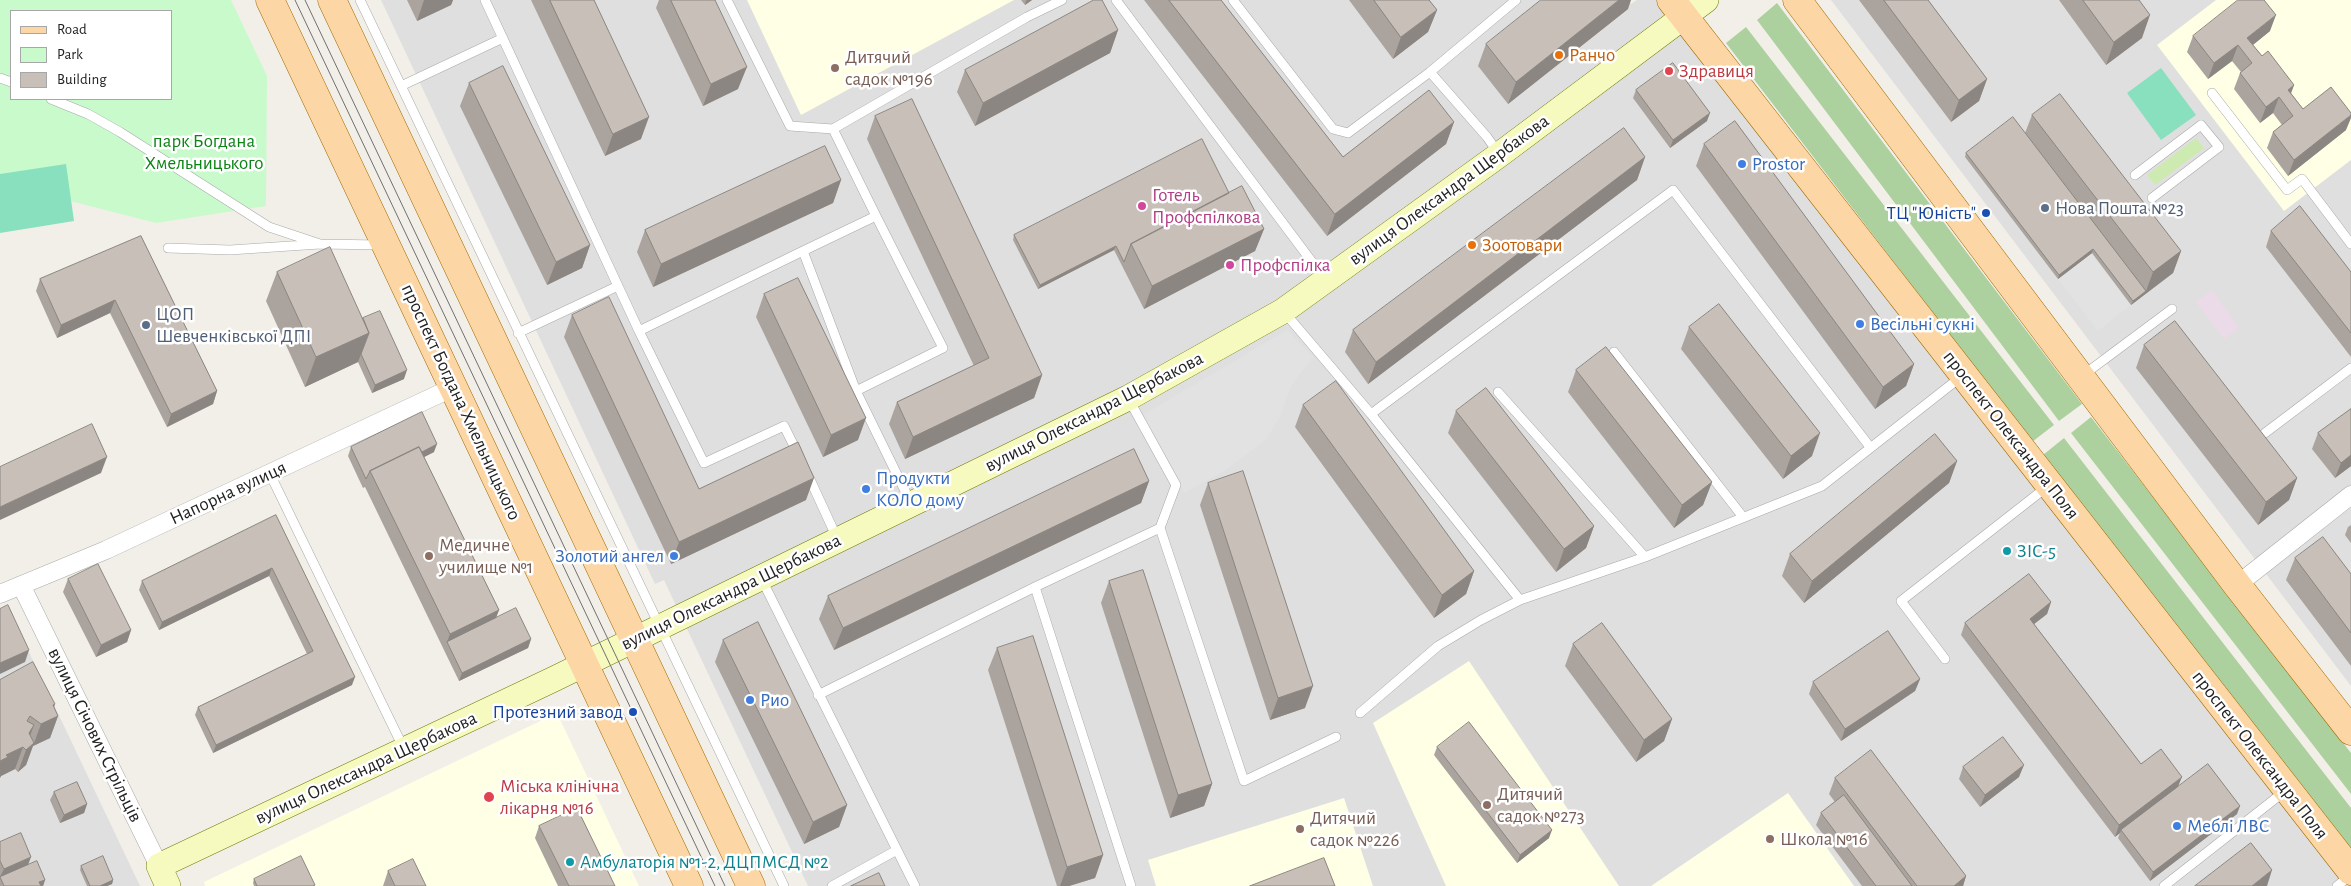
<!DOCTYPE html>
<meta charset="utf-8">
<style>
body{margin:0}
#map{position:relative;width:2351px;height:886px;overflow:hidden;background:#f2efe9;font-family:"Alegreya Sans",sans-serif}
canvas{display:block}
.legend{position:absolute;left:10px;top:10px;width:162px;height:90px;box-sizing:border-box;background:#fff;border:1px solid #a7a7a7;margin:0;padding:6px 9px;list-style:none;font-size:15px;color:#222}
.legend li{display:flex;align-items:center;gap:10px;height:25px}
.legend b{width:25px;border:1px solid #a7a7a7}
</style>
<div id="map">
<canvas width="2351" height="886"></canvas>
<ul class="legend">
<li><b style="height:6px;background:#fcd6a4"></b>Road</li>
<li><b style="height:14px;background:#c8facc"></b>Park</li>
<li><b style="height:14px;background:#c7bfb8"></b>Building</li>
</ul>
</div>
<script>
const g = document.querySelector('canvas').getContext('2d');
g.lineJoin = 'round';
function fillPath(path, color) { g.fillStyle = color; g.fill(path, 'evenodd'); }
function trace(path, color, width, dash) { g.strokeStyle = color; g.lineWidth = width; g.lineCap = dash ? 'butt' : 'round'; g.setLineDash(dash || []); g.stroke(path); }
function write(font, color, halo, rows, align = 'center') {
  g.font = font + ' "Alegreya Sans",sans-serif'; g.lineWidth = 5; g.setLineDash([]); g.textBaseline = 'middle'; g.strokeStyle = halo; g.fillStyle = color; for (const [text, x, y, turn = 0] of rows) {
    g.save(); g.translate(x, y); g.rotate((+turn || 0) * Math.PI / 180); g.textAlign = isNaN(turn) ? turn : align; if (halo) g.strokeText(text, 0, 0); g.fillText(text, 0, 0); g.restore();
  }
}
fillPath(new Path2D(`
 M381,0H1628L1631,4L1637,0H1659L2351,870V886H808L664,580L655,584Z
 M1831,0H2351V686Z
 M8,608L140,886H0V612Z`), '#e0dfdf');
fillPath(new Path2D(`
 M2212,290L2239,328L2224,339L2196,302Z`), '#ebdbe8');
fillPath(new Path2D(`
 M747,0H1014L801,115Z
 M2216,0H2351V160L2284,211L2157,45Z
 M1469,661L1619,886H1446L1373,723Z
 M557,713L639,886H205L204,882Z
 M1788,793L1854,886H1651Z
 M1344,798L1373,886H1156L1148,860Z`), '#ffffe5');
fillPath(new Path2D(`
 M2196,138L2204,148L2155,185L2147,175Z`), '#cdebb0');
fillPath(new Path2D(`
 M1777,3L2082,404L2059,421L1757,20Z
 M1746,27L2054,425L2032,442L1726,43Z
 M2091,417L2351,753V794L2071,433Z
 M2064,438L2351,808V852L2043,455Z`), '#add19e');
fillPath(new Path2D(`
 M0,0H231L267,76L266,206L156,223L0,183ZM11,11H171V99H11Z`), '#c8facc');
fillPath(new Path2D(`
 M2161,68L2196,115L2161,140L2127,93Z
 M66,164L74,221L0,233V174Z`), '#88e0be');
fillPath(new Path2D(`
 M2091,253L2131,305L2098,331L2058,279Z
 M1287,330L1313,357L1291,386L1280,417L1265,441L1221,473L1184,493L1141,416Z`), '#e2e2e2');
const lane = new Path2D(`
 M360,0L784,886
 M485,0L618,286
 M727,0L790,126L833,129
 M1116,0L1324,278
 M1233,0L1333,129L1348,133L1430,72L1516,0
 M1430,72L1487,137L1499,154
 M0,78L11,82
 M401,86L503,38
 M2212,93L2287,190L2302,179L2351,244
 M51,99L88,114L120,132L269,227L320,244
 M2135,175L2201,125L2219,147L2152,198
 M168,248L230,250L320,244L381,245
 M1285,313L1371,414L1520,600
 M639,331L704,463L784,426L798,454
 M518,333L618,286L639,331L803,251
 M1614,352L1743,517
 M2082,376L2172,309
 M856,391L943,348L876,216
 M1498,392L1645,557
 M1128,398L1176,485L1160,528L1244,781L1336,737
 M1371,414L1673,190L1870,447
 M2265,433L2351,368
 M270,474L404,749
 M808,475L837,538
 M911,503L856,391L803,251L876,216L833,129L1027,17L1062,0
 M761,578L915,886
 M1035,587L1131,886
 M1945,659L1901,601L2048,486
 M818,695L1035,587L1160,528
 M1360,713L1438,646L1481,620L1520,600L1645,557L1822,486L1962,376
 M832,886L897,850
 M2164,886L2285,791
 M2337,886L2351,875`);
const street = new Path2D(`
 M21,585L159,866
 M2237,585L2351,495
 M0,594L106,550L454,387`);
const secondary = new Path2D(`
 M168,886L159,866L554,679L1128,398L1283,311L1499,155L1706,0`);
const primary = new Path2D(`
 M270,0L689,886
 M332,0L751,886
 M1671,0L2351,871
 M1797,0L2237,585L2351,731`);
trace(lane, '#a9a9a9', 10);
trace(street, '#a9a9a9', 19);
trace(secondary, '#707d05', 26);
trace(primary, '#a06b00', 29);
trace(lane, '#fff', 9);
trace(street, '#fff', 18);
trace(secondary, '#f7fabf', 25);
trace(primary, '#fcd6a4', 28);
trace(new Path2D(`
 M295,0L715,886
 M305,0L725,886`), '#707070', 1);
fillPath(new Path2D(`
 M407,0H453L451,5L417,21Z
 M531,0H594L641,139L605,156Z
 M659,0H715L738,89L703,106L656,8Z
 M1021,0H1032L1025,5Z
 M1144,0H1221L1343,157L1454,122L1446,144L1327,236Z
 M1349,0H1429L1437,10L1428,32L1393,59Z
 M1859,0H1928L1987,79L1979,101L1951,122Z
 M2059,0H2139L2142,38L2106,65Z
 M1628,9L1508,104L1478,66L1486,44Z
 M1118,30L1110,53L975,126L957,92L965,70Z
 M2270,31L2253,45L2262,56L2294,85L2291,93L2303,109L2346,130L2288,176L2267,148L2273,132L2282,125L2273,113L2260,123L2234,89L2240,73L2241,72L2232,61L2208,79L2187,52L2193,36Z
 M469,83L590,245L582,268L547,285L460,106Z
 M1636,90L1707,121L1670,148L1633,98Z
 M2032,115L2181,251L2173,273L2131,305L2092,253L2058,279L1965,157L1966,153L2025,133Z
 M875,116L1042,375L1034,398L905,459L889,424L897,402L974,366L867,139Z
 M1704,144L1914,364L1906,386L1875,409L1696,166Z
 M1645,157L1637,180L1368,384L1345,352L1353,330Z
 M841,180L833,203L653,287L637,252L645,230Z
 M1229,193L1264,229L1255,251L1144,309L1114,250L1038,289L1013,240L1014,235Z
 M2271,231L2351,272V357L2266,247Z
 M141,236L217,391L213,404L167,427L110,313L57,338L36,291L40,279Z
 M277,272L363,318L404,379L372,393L358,362L305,387L266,301Z
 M764,294L858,440L823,457L756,317Z
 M572,315L699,489L806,500L671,564L564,337Z
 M1689,327L1812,456L1783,479L1681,349Z
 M2144,345L2297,478L2289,500L2258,525L2136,368Z
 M1576,370L1712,482L1703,505L1674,528L1568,392Z
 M1303,405L1474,571L1466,594L1434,618L1295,427Z
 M2351,409V466L2335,478L2312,449L2318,433Z
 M1456,411L1594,526L1586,548L1556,572L1448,433Z
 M351,447L434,452L424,457L499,610L496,617L531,639L528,648L459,681L365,487L363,488L348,456Z
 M1957,461L1949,483L1804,603L1782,576L1790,554Z
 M1149,481L1141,503L834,650L819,619L828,596Z
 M1208,483L1305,708L1270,720L1200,505Z
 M276,515L352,685L213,753L195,715L198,707L307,654L269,576L159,630L139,590L142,581Z
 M2351,525V543L2345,535L2348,527Z
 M2295,558L2351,574V666L2286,580Z
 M68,579L131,630L127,642L96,657L63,592Z
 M1109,581L1212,784L1204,806L1170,818L1101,603Z
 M2051,602L2047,614L2034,624L2141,764L2178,786L2237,814L2150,881L2118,838L2120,833L2115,837L1961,635L1965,623Z
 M723,640L847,805L839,827L804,844L715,662Z
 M1573,644L1672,719L1664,741L1636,762L1565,666Z
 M997,648L1103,855L1095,878L1069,886H1057L988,670Z
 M1920,679L1915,691L1841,741L1809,694L1813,682Z
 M0,680L55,704L54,707L58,716L50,738L33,746L26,765L18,772L15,769L1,776L0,778Z
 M1437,747L1549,838L1517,863L1434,755Z
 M1963,767L2019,777L1980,807L1959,779Z
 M1835,778L1966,876L1963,886H1862L1816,825L1821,813L1835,802L1829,794Z
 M54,792L87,804L84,813L60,823L50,800Z
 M539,826L615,886H558L535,838Z
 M0,842L28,865L45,880L43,886H0Z
 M81,866L113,880L112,884L107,886H87L80,870Z
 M388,871L426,886H383Z
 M254,879L315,885V886H254L253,883Z`), '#aba49e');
fillPath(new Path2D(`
 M424,0H453L451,5L417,21Z
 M1027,0H1032L1025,5L1026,1Z
 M1619,0H1631L1628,9L1508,104L1516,82Z
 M1437,10L1428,32L1393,59L1401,37Z
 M2150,15L2142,38L2106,65L2114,42Z
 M2276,15L2270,31L2244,52L2247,38Z
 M1118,30L1110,53L975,126L983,103Z
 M2238,45L2232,61L2208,79L2214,63Z
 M747,67L738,89L703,106L711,84Z
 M1987,79L1979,101L1951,122L1959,100Z
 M2294,85L2288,101V90Z
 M2279,97L2273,113L2260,123L2266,107Z
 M1710,113L1707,121L1670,148L1673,140Z
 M2351,115V118L2346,130L2288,176L2294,160Z
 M649,117L641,139L605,156L613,134Z
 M1454,122L1446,144L1327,236L1335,214Z
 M1645,157L1637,180L1368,384L1376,362Z
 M841,180L833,203L653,287L661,264Z
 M1264,229L1255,251L1144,309L1152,286Z
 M590,245L582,268L547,285L556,262Z
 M1116,246L1114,250L1038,289L1040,285Z
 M2093,249L2092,253L2058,279L2059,275Z
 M2181,251L2173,273L2131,305L2133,301L2146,291L2153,272Z
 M115,300L110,313L57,338L61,325Z
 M369,333L358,362L305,387L316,357Z
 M1914,364L1906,386L1875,409L1883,387Z
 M407,370L404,379L372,393L375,385Z
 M1042,375L1034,398L905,459L913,437Z
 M217,391L213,404L167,427L171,414Z
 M866,418L858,440L823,457L831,435Z
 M1820,433L1812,456L1783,479L1791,456Z
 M437,444L434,452L375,482L373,476Z
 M2351,455V466L2335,478L2341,463Z
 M107,457L101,473L0,520V507Z
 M1957,461L1949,483L1804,603L1812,581Z
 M814,478L806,500L671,564L679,542Z
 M2297,478L2289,500L2258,525L2266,502Z
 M1149,481L1141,503L834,650L843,628Z
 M1712,482L1703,505L1674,528L1682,505Z
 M1594,526L1586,548L1556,572L1564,549Z
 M272,568L269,576L159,630L162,622Z
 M1474,571L1466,594L1434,618L1442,595Z
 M2051,602L2047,614L2025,631L2030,619Z
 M499,610L493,626L447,642L450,634Z
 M131,630L127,642L96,657L101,645Z
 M531,639L528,648L459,681L462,673Z
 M29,650L25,662L0,674V663Z
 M355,677L352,685L213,753L216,745Z
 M1920,679L1915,691L1841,741L1845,729Z
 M1313,686L1305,708L1270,720L1278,698Z
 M55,704L49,720L58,716L50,738L33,746L41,724L53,705Z
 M1672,719L1664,741L1636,762L1644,740Z
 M34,725L26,747L29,733Z
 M34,743L26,765L18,772L26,750Z
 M23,747L15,769L1,776L0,778V761L6,755Z
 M2024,765L2019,777L1980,807L1985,795Z
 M2182,777L2177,789L2121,830L2120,833L2115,837L2119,825Z
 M1212,784L1204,806L1170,818L1178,795Z
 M87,804L84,813L60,823L64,815Z
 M847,805L839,827L804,844L813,822Z
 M2240,806L2237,814L2150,881L2153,872Z
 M1552,830L1549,838L1517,863L1520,855Z
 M1103,855L1095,878L1069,886H1060L1067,867Z
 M31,857L28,865L0,877L4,869Z
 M2272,870L2267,886H2252Z
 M1966,876L1963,886H1954Z
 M45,880L43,886H38L39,882Z
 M113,880L112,884L107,886H100Z`), '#8b8681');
const building = new Path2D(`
 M550,0H594L649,117L613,134Z
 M671,0H715L747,67L711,84Z
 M1094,0H1102L1118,30L983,103L965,70Z
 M1169,0H1221L1343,157L1429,90L1454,122L1335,214Z
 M1374,0H1429L1437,10L1401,37Z
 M1541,0H1619L1516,82L1486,44Z
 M1884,0H1928L1987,79L1959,100Z
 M2083,0H2139L2150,15L2114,42Z
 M2238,0H2264L2276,15L2247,38L2262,56L2268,51L2294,85L2288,90L2303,109L2331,87L2351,113V115L2294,160L2273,132L2293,116L2279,97L2266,107L2240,73L2252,63L2238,45L2214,63L2193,36Z
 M1673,63L1710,113L1673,140L1636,90Z
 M503,66L590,245L556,262L469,83Z
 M2060,94L2181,251L2153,272L2032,115Z
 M912,99L1042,375L913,437L897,402L989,358L875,116Z
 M2013,117L2146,291L2133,301L2093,249L2059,275L1966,153Z
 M1735,121L1914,364L1883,387L1704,144Z
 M1624,128L1645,157L1376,362L1353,330Z
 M1202,139L1229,193L1131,244L1124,262L1116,246L1040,285L1014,235Z
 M825,146L841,180L661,264L645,230Z
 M1242,186L1264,229L1152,286L1131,244Z
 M2300,206L2351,272V333L2271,231Z
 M141,236L217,391L171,414L115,300L61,325L40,279Z
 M330,247L369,333L316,357L277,272Z
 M798,278L866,418L831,435L764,294Z
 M609,297L699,489L798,442L814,478L679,542L572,315Z
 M1719,304L1820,433L1791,456L1689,327Z
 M380,311L407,370L375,385L361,354L369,333L363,318Z
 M2175,321L2297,478L2266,502L2144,345Z
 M1606,347L1712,482L1682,505L1576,370Z
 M1336,381L1474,571L1442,595L1303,405Z
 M1486,388L1594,526L1564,549L1456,411Z
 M2351,409V455L2341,463L2318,433Z
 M422,412L437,444L422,452L419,447L370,471L366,479L351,447Z
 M92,424L107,457L0,507V467Z
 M1935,434L1957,461L1812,581L1790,554Z
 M419,447L499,610L450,634L370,471Z
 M1134,449L1149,481L843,628L828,596Z
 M1243,471L1313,686L1278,698L1208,483Z
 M276,515L355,677L216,745L198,707L313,651L272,568L162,622L142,581Z
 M2323,537L2351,574V633L2295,558Z
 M98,564L131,630L101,645L68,579Z
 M1143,570L1212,784L1178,795L1109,581Z
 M2029,574L2051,602L2030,619L2141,764L2161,749L2182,777L2119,825L1965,623Z
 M8,605L29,650L0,663V609Z
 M516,608L531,639L462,673L447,642Z
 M758,622L847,805L813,822L723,640Z
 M1602,623L1672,719L1644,740L1573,644Z
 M1888,631L1920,679L1845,729L1813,682Z
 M1033,636L1103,855L1067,867L997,648Z
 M33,662L55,704L53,705L58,716L41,724L30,716L27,721L34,725L29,733L34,743L26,750L23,747L6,755L8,757L0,761V680Z
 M1469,722L1552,830L1520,855L1437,747Z
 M2003,737L2024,765L1985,795L1963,767Z
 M1871,750L1966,876L1954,886H1917L1835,778Z
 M2208,764L2240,806L2153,872L2121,830Z
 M77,782L87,804L64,815L54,792Z
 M1844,795L1912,886H1876L1821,813Z
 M577,808L615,886H569L539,826Z
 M21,833L31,857L4,869L0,861V842Z
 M2251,843L2272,870L2252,886H2195Z
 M103,856L113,880L100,886H90L81,866Z
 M301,856L315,885L313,886H257L254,879Z
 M1324,858L1335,886H1250Z
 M413,859L426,886H395L388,871Z
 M37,861L45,880L39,882L41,886H4L0,877Z
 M879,873L885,886H851Z`);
fillPath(building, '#c7bfb8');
trace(building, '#8b8681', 1);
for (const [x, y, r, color] of [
 [1559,55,5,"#e8710a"],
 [835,68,5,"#8d6e63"],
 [1669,71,5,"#e0444e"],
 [1742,164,5,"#3f7fe0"],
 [1142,206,5,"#d1479c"],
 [2045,208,5,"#5c6f8a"],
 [1986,213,5,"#1a4fb4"],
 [1472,245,5,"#e8710a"],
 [1230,265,5,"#d1479c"],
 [1860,324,5,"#3f7fe0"],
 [146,325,5,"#5c6f8a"],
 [866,489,5,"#3f7fe0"],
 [2007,551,5,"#0f9aa8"],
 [429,556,5,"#8d6e63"],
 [674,556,5,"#3f7fe0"],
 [750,700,5,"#3f7fe0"],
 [633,712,5,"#1a4fb4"],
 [489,797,6,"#e0444e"],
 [1487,805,5,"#8d6e63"],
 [2177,826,5,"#3f7fe0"],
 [1300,829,5,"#8d6e63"],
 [1770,839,5,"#8d6e63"],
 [570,862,5,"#0f9aa8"]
]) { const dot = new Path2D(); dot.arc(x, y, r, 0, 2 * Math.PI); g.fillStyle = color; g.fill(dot); trace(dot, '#fff', 2); }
write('19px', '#c56008', '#fff', [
 ["Ранчо",1569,55],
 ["Зоотовари",1482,245]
], 'left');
write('19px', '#785e54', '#fff', [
 ["Дитячий",845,57],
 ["садок №196",845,79],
 ["Медичне",439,545],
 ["училище №1",439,567],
 ["Дитячий",1497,794],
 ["садок №273",1497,816],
 ["Дитячий",1310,818],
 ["садок №226",1310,840],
 ["Школа №16",1780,839]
], 'left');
write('19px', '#be3a42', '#fff', [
 ["Здравиця",1679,71],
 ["Міська клінічна",500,786],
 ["лікарня №16",500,808]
], 'left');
write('19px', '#0c8416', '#fff', [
 ["парк Богдана",204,141],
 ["Хмельницького",204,163]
]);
write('19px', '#366cbe', '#fff', [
 ["Prostor",1752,164],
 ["Весільні сукні",1870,324],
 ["Продукти",876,478],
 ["КОЛО дому",876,500],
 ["Золотий ангел",664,556,"right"],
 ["Рио",760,700],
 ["Меблі ЛВС",2187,826]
], 'left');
write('19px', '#222', '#fff', [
 ["вулиця Олександра Щербакова",1449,190,-36],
 ["проспект Богдана Хмельницького",461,402,65],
 ["вулиця Олександра Щербакова",1094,412,-27],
 ["проспект Олександра Поля",2011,435,52],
 ["Напорна вулиця",228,493,-25],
 ["вулиця Олександра Щербакова",731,592,-26],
 ["вулиця Січових Стрільців",95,735,64],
 ["проспект Олександра Поля",2260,755,52],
 ["вулиця Олександра Щербакова",366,768,-25]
]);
write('19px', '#b23c85', '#fff', [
 ["Готель",1152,195],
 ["Профспілкова",1152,217],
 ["Профспілка",1240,265]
], 'left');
write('19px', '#4e5e75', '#fff', [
 ["Нова Пошта №23",2055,208],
 ["ЦОП",156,314],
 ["Шевченківської ДПІ",156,336]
], 'left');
write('19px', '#164399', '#fff', [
 ["ТЦ \"Юність\"",1976,213],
 ["Протезний завод",623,712]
], 'right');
write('19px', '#0d838f', '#fff', [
 ["ЗІС-5",2017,551],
 ["Амбулаторія №1-2, ДЦПМСД №2",580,862]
], 'left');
</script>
